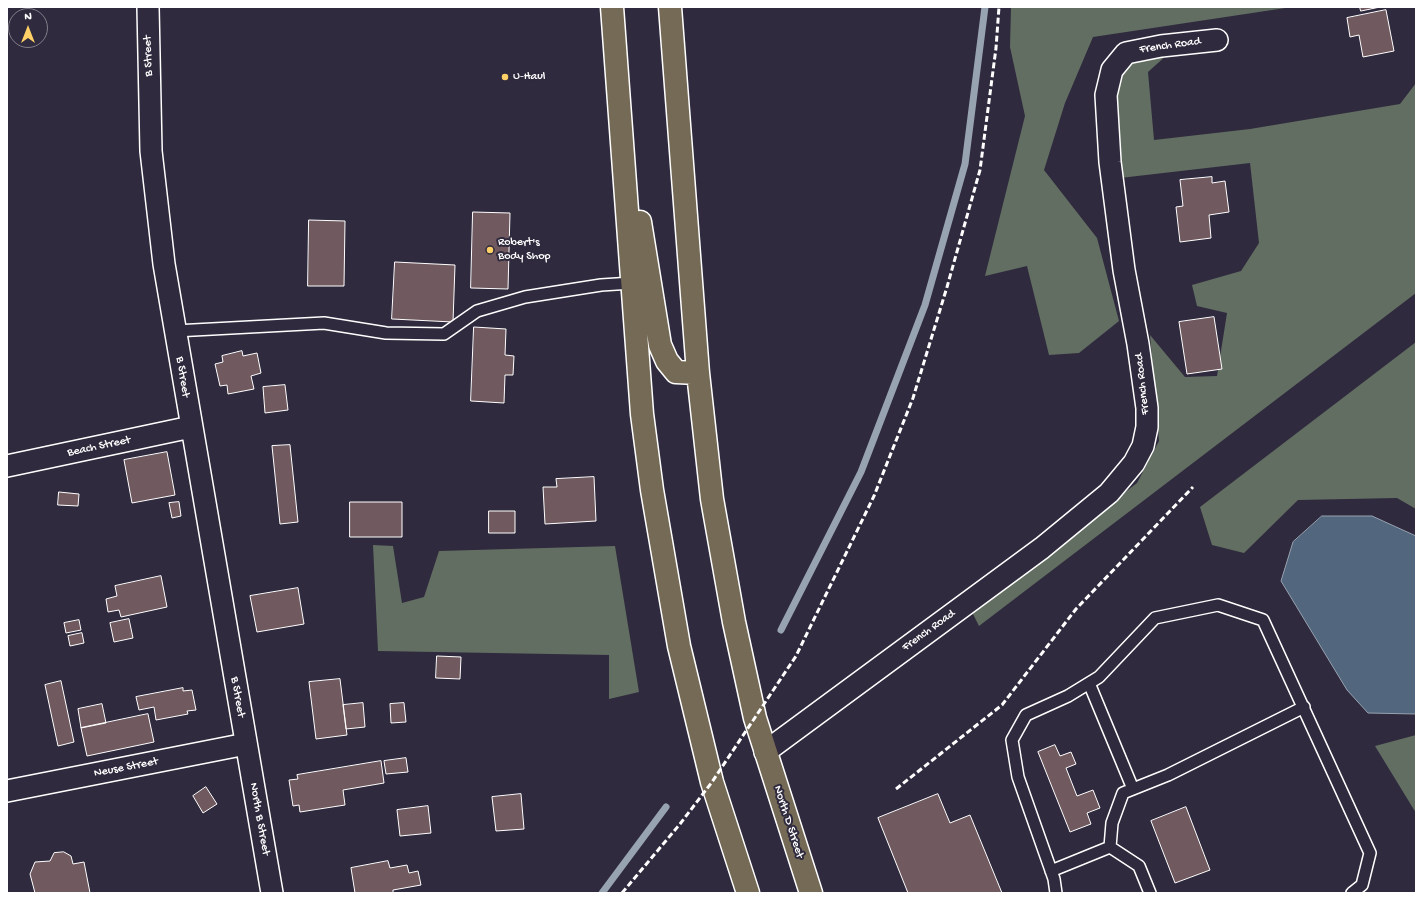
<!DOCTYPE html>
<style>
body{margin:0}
#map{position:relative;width:1423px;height:900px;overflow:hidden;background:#2f2a3d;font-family:"Gochi Hand",sans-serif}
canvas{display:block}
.frame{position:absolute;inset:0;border:8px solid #fff;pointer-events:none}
.north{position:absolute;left:8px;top:8px;width:40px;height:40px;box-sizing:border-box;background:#2f2a3d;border:1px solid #827f8b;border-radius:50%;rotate:0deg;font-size:11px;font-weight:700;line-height:16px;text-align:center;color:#fff}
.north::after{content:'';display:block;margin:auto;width:14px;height:18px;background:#ffd166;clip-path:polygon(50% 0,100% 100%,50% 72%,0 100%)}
</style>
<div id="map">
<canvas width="1423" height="900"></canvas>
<div class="frame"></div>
<div class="north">N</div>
</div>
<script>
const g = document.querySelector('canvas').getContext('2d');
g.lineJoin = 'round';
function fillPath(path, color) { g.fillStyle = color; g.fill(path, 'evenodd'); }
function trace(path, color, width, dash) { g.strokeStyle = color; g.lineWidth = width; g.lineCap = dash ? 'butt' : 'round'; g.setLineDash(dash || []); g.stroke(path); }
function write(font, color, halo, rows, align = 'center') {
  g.font = font + ' "Gochi Hand",sans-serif'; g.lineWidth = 4; g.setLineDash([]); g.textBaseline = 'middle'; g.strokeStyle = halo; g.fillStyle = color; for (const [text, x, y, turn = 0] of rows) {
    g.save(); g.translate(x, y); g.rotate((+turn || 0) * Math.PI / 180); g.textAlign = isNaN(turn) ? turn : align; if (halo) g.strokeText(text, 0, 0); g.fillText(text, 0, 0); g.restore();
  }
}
fillPath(new Path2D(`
 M1011,7H1292L1093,37L1065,103L1044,170L1097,238L1119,321L1079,353L1049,355L1027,266L985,276L1025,116L1010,47Z
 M1168,54L1148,72L1154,140L1250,129L1400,104L1416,83V293L979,626L971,610L1137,483L1159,441L1150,335L1185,377L1217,376L1227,313L1197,306L1192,285L1241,271L1259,243L1250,163L1120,178L1117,82L1131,63Z
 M1416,342V509L1397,498L1298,500L1244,553L1212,545L1200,507Z
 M373,545L393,546L402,603L424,597L439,551L615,546L639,692L609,699V655L378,651Z
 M1416,735V813L1375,746Z`), '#626e62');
const water = new Path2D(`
 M1322,516H1372L1416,536V714L1368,713L1347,690L1281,581L1293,542Z`);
fillPath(water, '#52667d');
trace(water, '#97a3b1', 1);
trace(new Path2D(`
 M781,630L861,472L925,305L965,164L985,7
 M602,893L666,807`), '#97a3b1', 7);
const building = new Path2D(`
 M1360,7H1380L1361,11Z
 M1386,10L1394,51L1363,57L1359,35L1350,37L1347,18Z
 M1212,177V183L1225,181L1229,212L1209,215L1211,238L1180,242L1176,207L1183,206L1180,180Z
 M473,212L510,213L508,289L471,288Z
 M309,220L345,221L344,286H308Z
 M395,262L455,265L453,322L392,319Z
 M1214,317L1222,369L1187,374L1179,322Z
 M474,327L506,329L505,355L514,356L513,375H505L504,403L471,401Z
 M242,351L243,356L257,353L261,373L251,376L254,389L228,394L227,385L220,386L215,364L223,362L222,356Z
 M285,385L288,410L265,413L263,387Z
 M290,445L298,522L280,524L272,446Z
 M167,452L175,495L132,503L124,460Z
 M594,477L596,521L545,524L543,487H557L556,479Z
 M59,492L79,494L78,506L58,505Z
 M179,502L181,516L172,518L169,503Z
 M350,502H402V537H350Z
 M489,511H515V533H489Z
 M161,576L167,607L121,617L119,610L108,612L106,599L117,596L115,586Z
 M298,588L304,624L257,632L250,596Z
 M129,619L133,638L114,642L110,623Z
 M79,620L81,630L66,633L64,623Z
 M82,633L84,643L70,646L68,636Z
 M437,656L461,657L460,679L436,678Z
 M340,679L347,735L316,739L309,682Z
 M61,681L74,742L58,746L45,685Z
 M183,688V691L192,690L196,710L187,711L188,714L156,720L154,707L139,710L136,697Z
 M363,703L365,727L346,729L343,705Z
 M404,703L406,722L391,723L390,704Z
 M102,704L106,723L81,728L78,709Z
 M148,714L154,742L87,756L81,728Z
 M1055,745L1060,756L1071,752L1076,764L1066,768L1077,796L1093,790L1100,808L1087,813L1091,824L1070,832L1038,752Z
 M406,758L408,772L386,774L384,761Z
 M381,761L384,783L343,790L345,805L300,812L299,805L293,806L289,780L298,779L297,775Z
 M206,787L217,804L203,813L193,796Z
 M521,794L524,829L496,831L492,797Z
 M938,794L950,823L970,815L1002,893H908L878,818Z
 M428,806L431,833L400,836L397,810Z
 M1186,807L1210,870L1175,883L1151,821Z
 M64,852L71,856L73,864L84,862L90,893H35L30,874L35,862L50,861L54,853Z
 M388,861L390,868L407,865L409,873L418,871L421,885L393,890V893H355L351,868Z`);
fillPath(building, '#70595f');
trace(building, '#fff', 1);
const service = new Path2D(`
 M175,331L324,323L386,333L444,334L477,311L525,297L601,285L632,283
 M1089,683L1133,789
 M1110,847L1139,866L1150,893
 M1051,871L1110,847L1112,823L1123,793L1168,775L1304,707
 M1056,893L1054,879L1018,777L1012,740L1026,715L1068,696L1099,677L1155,618L1218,605L1263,620L1370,853L1362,885L1352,893`);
const minor = new Path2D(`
 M148,7L151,151L164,264L272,893
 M7,466L191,427
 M765,752L1042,548L1109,493L1134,463L1143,446L1147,427V408L1138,344L1124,270L1110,162L1106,95L1112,70L1126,53L1161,46L1217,40
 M7,791L246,744`);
const trunk = new Path2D(`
 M612,7L642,414L652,490L679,646L712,782L748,893
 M670,7L698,373L712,499L734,622L755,718L811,893
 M640,222L660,345L667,361L676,372L698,373`);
trace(service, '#fff', 14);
trace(minor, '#fff', 24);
trace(trunk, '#fff', 25);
trace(service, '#2f2a3d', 11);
trace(minor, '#2f2a3d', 21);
trace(trunk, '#756a55', 22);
trace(new Path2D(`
 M896,789L1002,705L1076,609L1193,487
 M622,893L680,824L712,782L796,656L874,496L913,398L947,287L980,170L996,48L999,7`), '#fff', 3, [6, 3]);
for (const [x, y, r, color] of [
 [505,77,4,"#ffd166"],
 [490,250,4,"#ffd166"]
]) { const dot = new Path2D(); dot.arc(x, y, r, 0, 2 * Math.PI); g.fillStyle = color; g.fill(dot); trace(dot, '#2f2a3d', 1.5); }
write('12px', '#fff', '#2f2a3d', [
 ["French Road",1170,46,-8],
 ["B Street",149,56,-92],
 ["B Street",182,377,81],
 ["French Road",1143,384,-96],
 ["Beach Street",99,447,-12],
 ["French Road",929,631,-36],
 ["B Street",237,697,80],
 ["Neuse Street",126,768,-11],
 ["North B Street",259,819,80],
 ["North D Street",788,822,72]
]);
write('12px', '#fff', '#2f2a3d', [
 ["U-Haul",513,77],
 ["Robert's",498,243],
 ["Body Shop",498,257]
], 'left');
</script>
